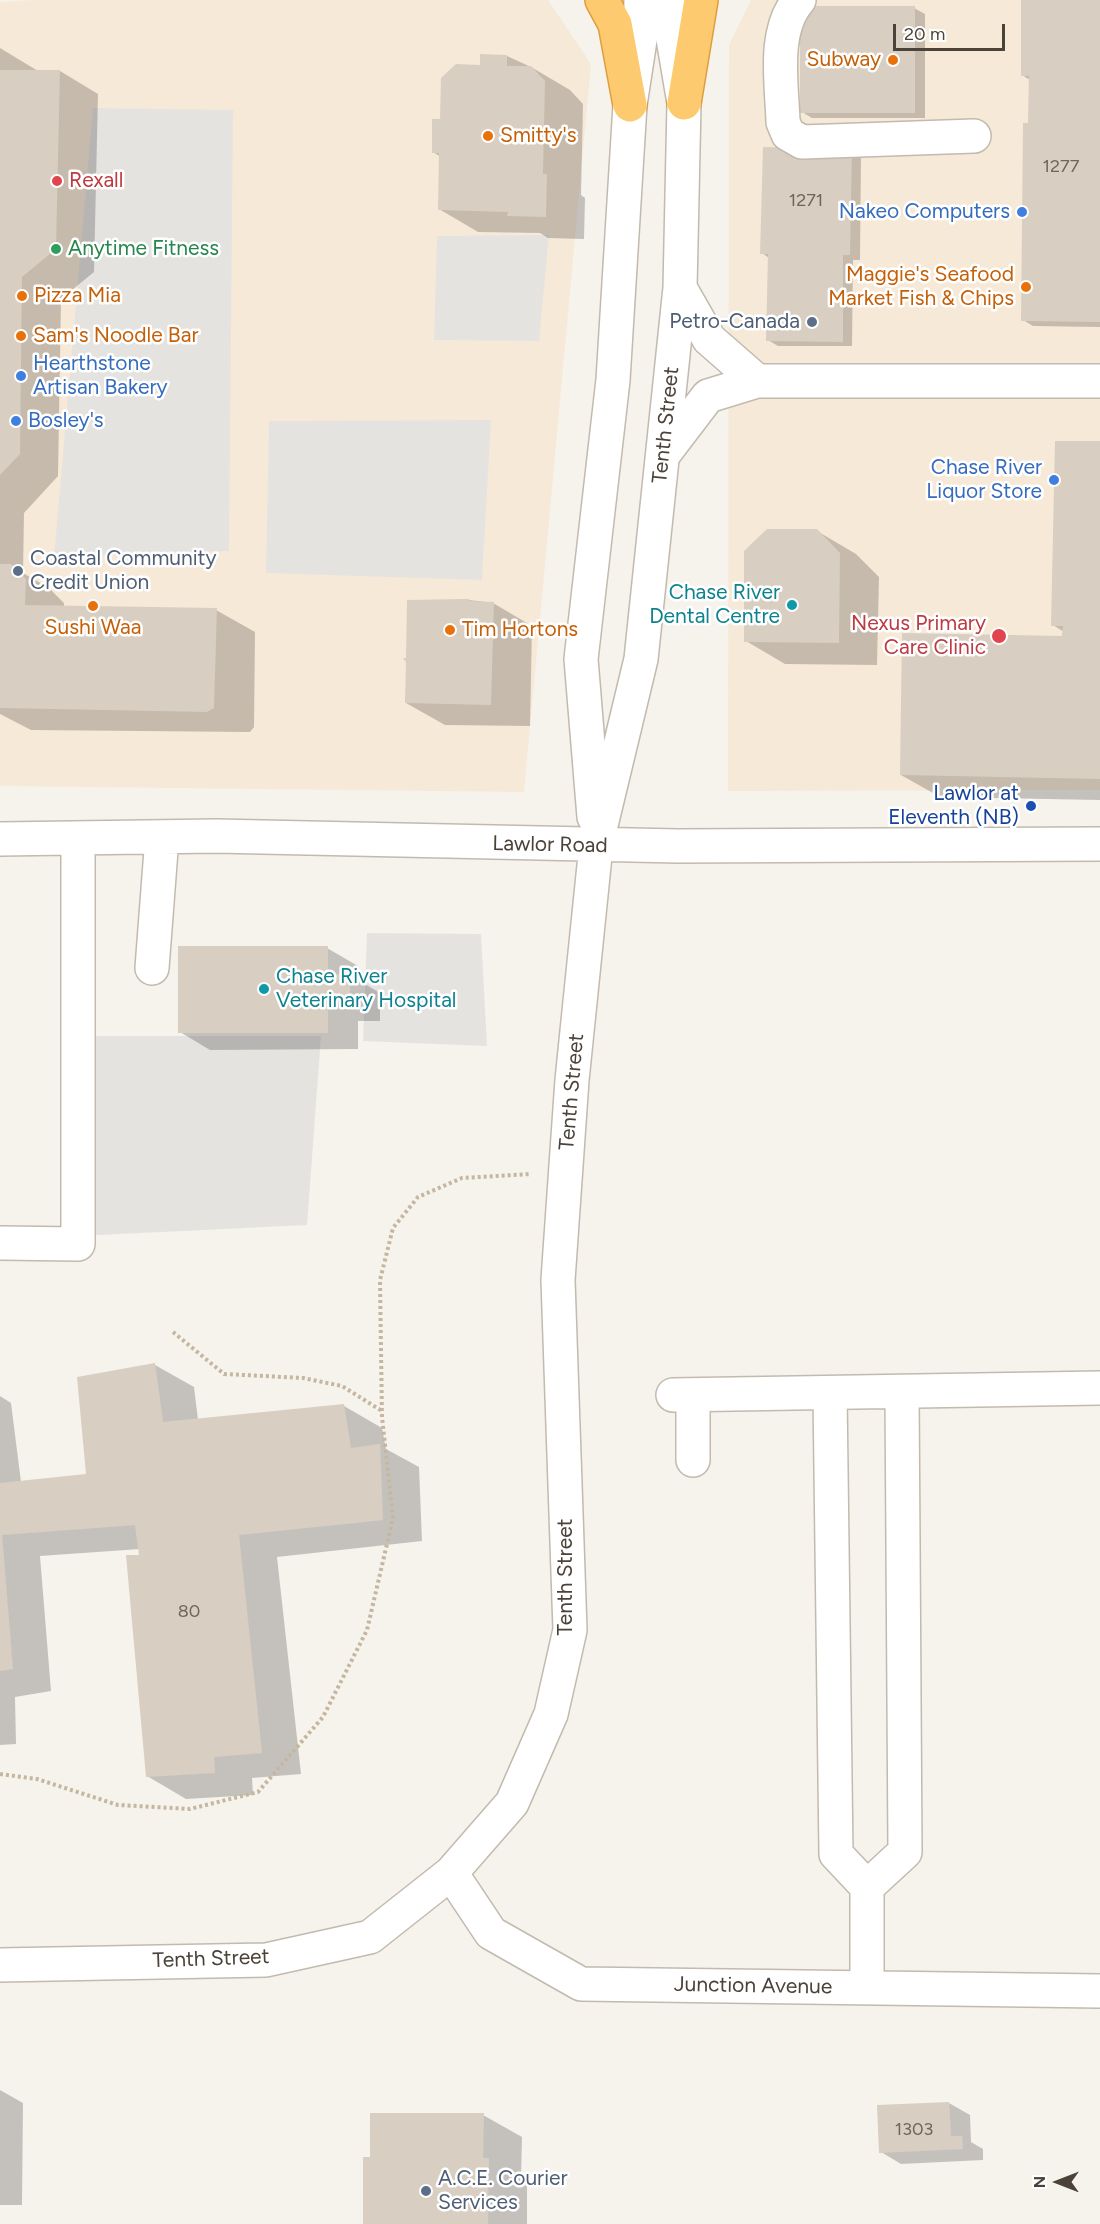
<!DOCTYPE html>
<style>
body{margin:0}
#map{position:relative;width:1100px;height:2224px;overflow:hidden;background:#f6f2ec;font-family:Figtree,sans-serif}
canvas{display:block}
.north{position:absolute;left:1028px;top:2152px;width:60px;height:60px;-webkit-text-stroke:4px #fff;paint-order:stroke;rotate:270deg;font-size:16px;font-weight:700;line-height:24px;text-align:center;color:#4b4339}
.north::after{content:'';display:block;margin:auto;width:21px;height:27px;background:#4b4339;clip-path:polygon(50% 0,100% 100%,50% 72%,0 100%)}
.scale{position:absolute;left:893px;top:24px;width:112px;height:27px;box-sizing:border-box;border:3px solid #4b4339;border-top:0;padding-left:8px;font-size:18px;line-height:21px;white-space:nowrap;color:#4b4339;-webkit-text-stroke:4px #fff;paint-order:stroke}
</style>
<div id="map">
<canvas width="1100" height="2224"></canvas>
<div class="north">N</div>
<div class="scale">20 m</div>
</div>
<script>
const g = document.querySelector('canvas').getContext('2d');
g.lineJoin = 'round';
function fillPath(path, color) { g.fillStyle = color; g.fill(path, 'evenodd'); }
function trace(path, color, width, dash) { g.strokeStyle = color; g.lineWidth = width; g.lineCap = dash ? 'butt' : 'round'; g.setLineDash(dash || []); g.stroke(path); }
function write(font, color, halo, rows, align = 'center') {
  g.font = font + ' Figtree,sans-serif'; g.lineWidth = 5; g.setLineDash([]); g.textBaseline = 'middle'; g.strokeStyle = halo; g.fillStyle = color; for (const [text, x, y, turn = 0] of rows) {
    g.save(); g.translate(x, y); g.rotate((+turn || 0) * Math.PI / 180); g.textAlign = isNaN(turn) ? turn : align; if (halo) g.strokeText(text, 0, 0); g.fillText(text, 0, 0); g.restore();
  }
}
fillPath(new Path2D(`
 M33,0H548L591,64L524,792L0,786V2Z
 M751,0H1100V790L728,791L729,45Z`), '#f7e9d8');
fillPath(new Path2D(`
 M93,108L233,110L229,551L54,557Z
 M549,235L539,341L434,340L437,236Z
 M491,420L482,580L266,573L269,421Z
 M367,933L481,934L487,1046L363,1041Z
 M78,1036H321L307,1225L78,1236Z`), '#e5e3e0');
fillPath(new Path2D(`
 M1023,0H1100V327L1033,326L1023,320L1030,80L1022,75Z
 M914,8L925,14V118H812L802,112Z
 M0,48L38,71H60L98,94L94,272L61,299L58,476L24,513L23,573L49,588L64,603V607L216,610L255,632L254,727L250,732L31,730L0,714Z
 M481,56H507L531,67L570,90L583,104L581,195L585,198L584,239L548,238L540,233L478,232L439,209L441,157L433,152L442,120L481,66Z
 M764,149L861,156L860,260H853L852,346H778L768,340L769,258L762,253Z
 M1100,443V800L940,797L901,775L1063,637L1064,632L1053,625Z
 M817,531L856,554L879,577L877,665L785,664L746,641Z
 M469,600L493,603L532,626L530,726L445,725L406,703Z
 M327,948L358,966V980L380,993V1021H358V1049L210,1050L180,1032Z
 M155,1365L194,1387L198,1420L344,1406L382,1428L386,1449L419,1467L422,1541L277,1557L301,1774L252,1778L253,1795L186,1799L147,1776L140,1549L40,1556L51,1691L15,1697L16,1744L0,1745V1396L11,1403L21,1482L87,1475Z
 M0,2090L23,2103L22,2205H0Z
 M949,2103L970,2115L971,2142L983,2149V2160L901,2164L881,2152Z
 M483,2115L522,2137L521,2178L527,2182V2224H364L372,2159Z`), '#0003');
fillPath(new Path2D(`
 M1021,0H1100V322L1021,321L1023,123H1028L1029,76H1021Z
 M800,6H915V113H800Z
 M480,54L507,55V66H531L545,81L543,174H547L546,217L507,216L508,212L438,210L439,153H432V119H440L441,78L456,64L480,65Z
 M0,70H60L56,249L22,277L20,454L0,475Z
 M763,147L852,149L850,255H843V342L766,341L768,254H760Z
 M1055,441H1100V779L900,775L902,633L1062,636L1063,626H1051Z
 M767,529H817L840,553L839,643L744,642V551Z
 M0,564H11L26,579L25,605L217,608L214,708L207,712L0,708Z
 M465,599H469V601L494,602L491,705L405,703L406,662L403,658H406L407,600Z
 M178,946H328V974H350V1004H328V1033H178Z
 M155,1363L163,1422L344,1404L351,1448L380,1444L383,1520L239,1535L262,1753L214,1757L215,1773L146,1777L126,1555H139L135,1525L2,1535L13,1669L0,1671V1483L86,1474L77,1377Z
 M949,2102L951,2136H962L963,2149L879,2153L877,2105Z
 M370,2113H484L483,2158H489L488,2224H363V2157H370Z`), '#d8cec1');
const minor = new Path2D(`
 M799,0C772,31 782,84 783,122L788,134L802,142L974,136
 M680,288L709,339L757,381
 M663,455L708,396L757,381H1100
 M594,817L581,659L613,380L630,105L640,40L641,0
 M0,839L216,836L678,846L1100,844
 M152,968L162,837
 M0,1243L78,1244V839
 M830,1393L836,1854L867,1887V1988
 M673,1395L1100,1388
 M693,1395V1460
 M451,1873L491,1933L581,1984L1100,1991
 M867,1887L905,1852L902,1392
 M0,1965L266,1960L370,1937L451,1873L512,1803L551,1714L570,1630L558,1280L572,1080L596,846L641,659L680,288L684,103L670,21L671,0`);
const highway = new Path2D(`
 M602,0L615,24L630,105
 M684,103L701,0`);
trace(minor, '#c2baae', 36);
trace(highway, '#df9e3d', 36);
trace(new Path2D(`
 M173,1332L224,1374L303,1378L342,1386L382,1411
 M0,1774L37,1779L118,1805L190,1809L258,1792L323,1717L367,1630L393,1518L382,1417L380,1280L393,1228L418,1197L462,1178L531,1174`), '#c4b69f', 4, [3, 3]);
trace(minor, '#fff', 33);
trace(highway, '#feca6f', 33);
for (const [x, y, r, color] of [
 [893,60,6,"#e8710a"],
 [488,136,6,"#e8710a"],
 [57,181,6,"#e0444e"],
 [1022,212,6,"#3f7fe0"],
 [56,249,6,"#2e9e5b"],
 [1026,287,6,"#e8710a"],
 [22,296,6,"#e8710a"],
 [812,322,6,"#5c6f8a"],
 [21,336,6,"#e8710a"],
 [21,376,6,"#3f7fe0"],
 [16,421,6,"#3f7fe0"],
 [1054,480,6,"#3f7fe0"],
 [18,571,6,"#5c6f8a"],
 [792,605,6,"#0f9aa8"],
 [93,606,6,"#e8710a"],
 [450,630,6,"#e8710a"],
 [999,636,8,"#e0444e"],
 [1031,806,6,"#1a4fb4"],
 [264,989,6,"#0f9aa8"],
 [426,2191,6,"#5c6f8a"]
]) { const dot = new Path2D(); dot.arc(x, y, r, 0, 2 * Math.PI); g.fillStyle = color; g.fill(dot); trace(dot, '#fff', 2); }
write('18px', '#6e665b', null, [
 ["1277",1061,167],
 ["1271",806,201],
 ["80",189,1612],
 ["1303",914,2130]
]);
write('21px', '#c56008', '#fff', [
 ["Subway",881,60,"right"],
 ["Smitty's",500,136],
 ["Maggie's Seafood",1014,275,"right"],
 ["Market Fish & Chips",1014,299,"right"],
 ["Pizza Mia",34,296],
 ["Sam's Noodle Bar",33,336],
 ["Sushi Waa",93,628,"center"],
 ["Tim Hortons",462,630]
], 'left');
write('21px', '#be3a42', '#fff', [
 ["Rexall",69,181],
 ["Nexus Primary",986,624,"right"],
 ["Care Clinic",986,648,"right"]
], 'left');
write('21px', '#366cbe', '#fff', [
 ["Nakeo Computers",1010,212],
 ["Hearthstone",33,364,"left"],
 ["Artisan Bakery",33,388,"left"],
 ["Bosley's",28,421,"left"],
 ["Chase River",1042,468],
 ["Liquor Store",1042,492]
], 'right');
write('21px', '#27864d', '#fff', [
 ["Anytime Fitness",68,249]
], 'left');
write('21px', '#4e5e75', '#fff', [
 ["Petro-Canada",800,322,"right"],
 ["Coastal Community",30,559],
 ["Credit Union",30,583],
 ["A.C.E. Courier",438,2179],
 ["Services",438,2203]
], 'left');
write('21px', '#4b4339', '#fff', [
 ["Tenth Street",666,425,-84],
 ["Lawlor Road",550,845,1],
 ["Tenth Street",572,1092,-85],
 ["Tenth Street",566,1577,-90],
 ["Tenth Street",211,1959,-2],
 ["Junction Avenue",753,1986,1]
]);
write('21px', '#0d838f', '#fff', [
 ["Chase River",780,593],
 ["Dental Centre",780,617],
 ["Chase River",276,977,"left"],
 ["Veterinary Hospital",276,1001,"left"]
], 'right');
write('21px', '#164399', '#fff', [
 ["Lawlor at",1019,794],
 ["Eleventh (NB)",1019,818]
], 'right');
</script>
